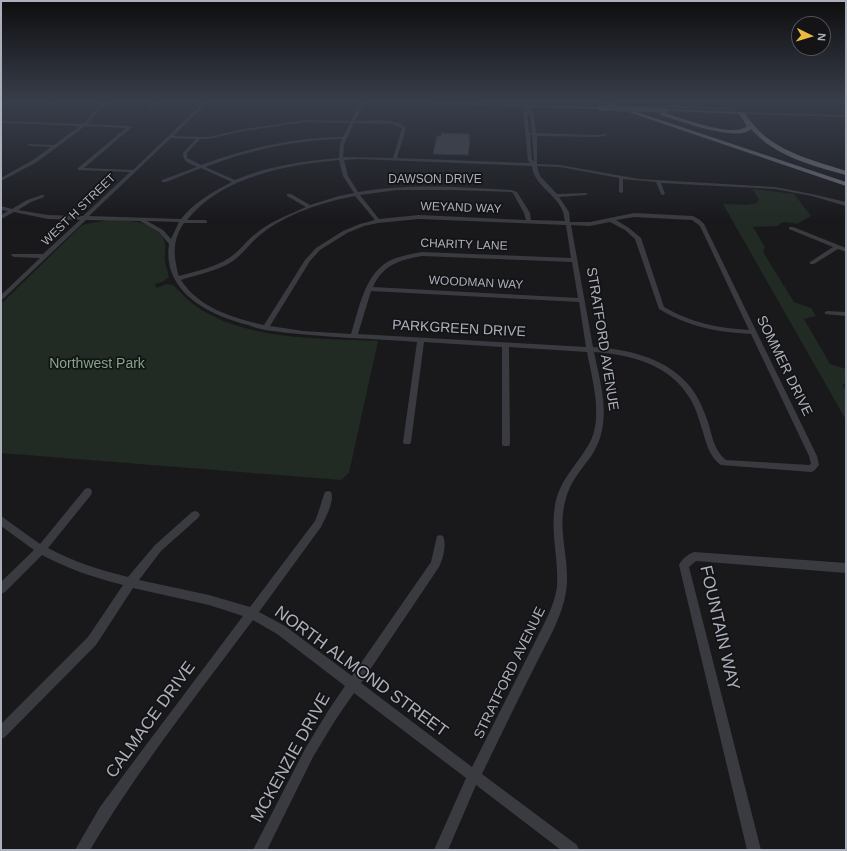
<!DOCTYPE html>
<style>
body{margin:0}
#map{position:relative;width:847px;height:851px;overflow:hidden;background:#19191c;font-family:Arial,sans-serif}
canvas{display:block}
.frame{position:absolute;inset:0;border:2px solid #acb0bb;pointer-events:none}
.north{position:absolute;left:791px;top:16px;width:40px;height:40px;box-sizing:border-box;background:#141417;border:1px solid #515259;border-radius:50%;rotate:95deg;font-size:11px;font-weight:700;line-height:16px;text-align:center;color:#acb0bb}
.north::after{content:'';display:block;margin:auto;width:14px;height:18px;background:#eeb93f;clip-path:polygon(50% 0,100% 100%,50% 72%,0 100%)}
</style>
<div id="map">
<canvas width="847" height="851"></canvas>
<div class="frame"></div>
<div class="north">N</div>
</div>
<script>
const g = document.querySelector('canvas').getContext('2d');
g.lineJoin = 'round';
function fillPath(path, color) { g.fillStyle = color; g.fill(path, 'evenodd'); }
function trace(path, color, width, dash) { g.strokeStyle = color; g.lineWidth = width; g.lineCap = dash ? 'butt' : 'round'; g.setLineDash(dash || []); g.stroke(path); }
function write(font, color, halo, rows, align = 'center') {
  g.font = font + ' Arial,sans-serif'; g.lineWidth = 3.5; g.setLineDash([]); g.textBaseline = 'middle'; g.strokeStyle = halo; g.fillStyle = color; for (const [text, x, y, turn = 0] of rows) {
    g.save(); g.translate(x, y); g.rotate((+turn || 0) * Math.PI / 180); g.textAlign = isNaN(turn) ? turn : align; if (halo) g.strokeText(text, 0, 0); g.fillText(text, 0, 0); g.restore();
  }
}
fillPath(new Path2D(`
 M752,189L794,194L811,216L797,224L786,222L781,223L778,226L753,227L765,247L763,252L794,302L811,308L816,316L804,319L830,364L846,369V383L842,385L846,390V420L723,204L748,205L757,203L759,199Z
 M108,220C124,220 157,220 164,240C167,247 164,254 165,262C166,267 168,272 169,277L164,281L155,284L156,288L167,284L173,285C180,291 185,298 193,304C243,341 319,338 378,341L349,473L341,480L1,453V304L81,226L86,224Z`), '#212a23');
const building = new Path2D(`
 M442,133L469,134V140H470L468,155L433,154L437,136H441Z`);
fillPath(building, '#444449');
trace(building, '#343338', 1);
fillPath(new Path2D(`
 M51,103H55L51,106L49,105Z
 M102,103H106L87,124L130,126L132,127L84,168L133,170L203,103H207L173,136L208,137L244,129L306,120L351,121L360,103H364L355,121C371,121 394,117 406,128L397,158L530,163L528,160L523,109L527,105C535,111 535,124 536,133L598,135L606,134L608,135L598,137L537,136V164L560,165L639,179L775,187L812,194L846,202V206L812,196L775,189L661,183L665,194L663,195L661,194L656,182L623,179V192L621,193L619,192V178L560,167L537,166L540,176L557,194L586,193L588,194L586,195L559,197L569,212L570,222H590L634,213L693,216L700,220L704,224L817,456L819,465L814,471L811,472L721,465C708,456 706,440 701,426C698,416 695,406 689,397C670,365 630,354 594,352C601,387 613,422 592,455C581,470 569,483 565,502C557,532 571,562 566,592C562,617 548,640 537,662C518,699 500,737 482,774L577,845L579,850H561L476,785L448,850H434L466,778L354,693L336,719L313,757L267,850H253L305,749L328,711L345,686L277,634L253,620C197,695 138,769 90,850H75L100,807L134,761L243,616L209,605L133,588L96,645L5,737L1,739V724L88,637L123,585C95,578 68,569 42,555L5,592L1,594V582L34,550L1,526V516L40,544L85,489L88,488L91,489L92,492L91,495L48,548C74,562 100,570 128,577L155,545L192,512L195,511L198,512L200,515L198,518L161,551L139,580L209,595L250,607L315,521C319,512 321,502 325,492L328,491L331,492C335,501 325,519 321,527L259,612L285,626L352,676L431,562L437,536L440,535L443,536C447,544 443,559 439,567L361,683L472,767L544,624C550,612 555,600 557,587C559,559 550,532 555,505C560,479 577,465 589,444C604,419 592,379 587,352L509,347L510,444L509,446H503L502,444V347L424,342L411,442L410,444H404L403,442L417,342C395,340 372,339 350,338C322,336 293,334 265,330C260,329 253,327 248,325C209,315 162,292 169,244L159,232L140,221L86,220L3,299L1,300V295L40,258L14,257L11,255L12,254H43L80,220L48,219L14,212L1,219V215L8,211L1,210V206L12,209L27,200L42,195H44V197L31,202L18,210L48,215L83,216L130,172L78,170V168L126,128L85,126L37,162L1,181V178L33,160L51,147L30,146L28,145V144L54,145L80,126L1,123V121L83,124ZM527,109L530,116L532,133H529ZM306,122L350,123L343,137C294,137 247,148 201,165L187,158V153L200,139H208L244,131ZM354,123L392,124L402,128L393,158L343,157L344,144ZM530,135H532L534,161L532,160ZM171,138L196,139L183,153C183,162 189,163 197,167L162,180V182H166L201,168L232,182C213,192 194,202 181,219L89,216ZM342,139L340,144L339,158C303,161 268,166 235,180L205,167C249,150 295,140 342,139ZM359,159L532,166C534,186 557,194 563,212C564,215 564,218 565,221L531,220L530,213L517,192L511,190C460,187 408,183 358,192L348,176L344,160ZM339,160L343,176L354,193L339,196L310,205L291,194H287V196L306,207C288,215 269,222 254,235C245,242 239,252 229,258C214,268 196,271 179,276C177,272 177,268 176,264C173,248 175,236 184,223H207V221L205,220H187C222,176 287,165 339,160ZM397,190H454L511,192L513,193L524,213L526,220L419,215L379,219L360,195ZM355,196L375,220L360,224L343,231L316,248L305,260L264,325C233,318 199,308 181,280C199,274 218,271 233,261C243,254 250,243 260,235C286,214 322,202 355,196ZM634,217L692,220L700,226L749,330C717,328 692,323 664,307L641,238L629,228L616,220ZM419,219L566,225L571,258L422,252C411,254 399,256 389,261C364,275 359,309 351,334L303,331L270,326L310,261L320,250L347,233L364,226L378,223ZM147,221L179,222L171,239L163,230ZM610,222L625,230L635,239L659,309C689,327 716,332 751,334L809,456L811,464L809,465L726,460C714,451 712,435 708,422C703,408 697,393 686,382C663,357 626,349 593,347L571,225L590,226ZM422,256L572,262L578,298L373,287C383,265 399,260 422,256ZM371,291L579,302L586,347L358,334Z
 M154,103H158L150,109H148V107Z
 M662,105L733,108L739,113L736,114L732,110L661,107Z
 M741,112L846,115V117L740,114Z
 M789,227H793L846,248V252L838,249L814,264H810V262L833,247L789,229Z
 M827,311L846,312V316L825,314V312Z
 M694,552L846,563V573L696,561L689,567L761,850H747L679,565C682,559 688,554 694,552Z`), '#3a3b40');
fillPath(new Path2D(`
 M436,103L600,107L602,108L600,109L438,104Z
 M666,109L741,112L743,113L741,114L664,111Z`), '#57585f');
fillPath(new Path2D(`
 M602,103H610L846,182V186Z
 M662,112C679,117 734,139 747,126L738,113L743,112C750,120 757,130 766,137C789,155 819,162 846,171V175C813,166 774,156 751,129C737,143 678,120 660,115V113Z`), '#676971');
trace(new Path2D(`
 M600,108L666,110`), '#57585f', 5.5);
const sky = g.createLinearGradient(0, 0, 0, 222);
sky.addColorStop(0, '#0e0e0f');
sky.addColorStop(0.46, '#383e4b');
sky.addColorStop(1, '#383e4b00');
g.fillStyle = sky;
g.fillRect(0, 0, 847, 222);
write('12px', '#acb0bb', '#141417', [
 ["DAWSON DRIVE",435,180],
 ["WEYAND WAY",461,208,2],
 ["WEST H STREET",79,210,-44],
 ["CHARITY LANE",464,245,2],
 ["WOODMAN WAY",476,283,3]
]);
write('14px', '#acb0bb', '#141417', [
 ["PARKGREEN DRIVE",459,329,3],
 ["STRATFORD AVENUE",602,339,81],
 ["SOMMER DRIVE",784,366,64],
 ["STRATFORD AVENUE",510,673,-64]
]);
write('14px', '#84a587', '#141417', [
 ["Northwest Park",97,364]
]);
write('17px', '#acb0bb', '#141417', [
 ["FOUNTAIN WAY",719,628,77],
 ["NORTH ALMOND STREET",361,672,36],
 ["CALMACE DRIVE",151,720,-54],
 ["MCKENZIE DRIVE",291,758,-61]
]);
</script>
